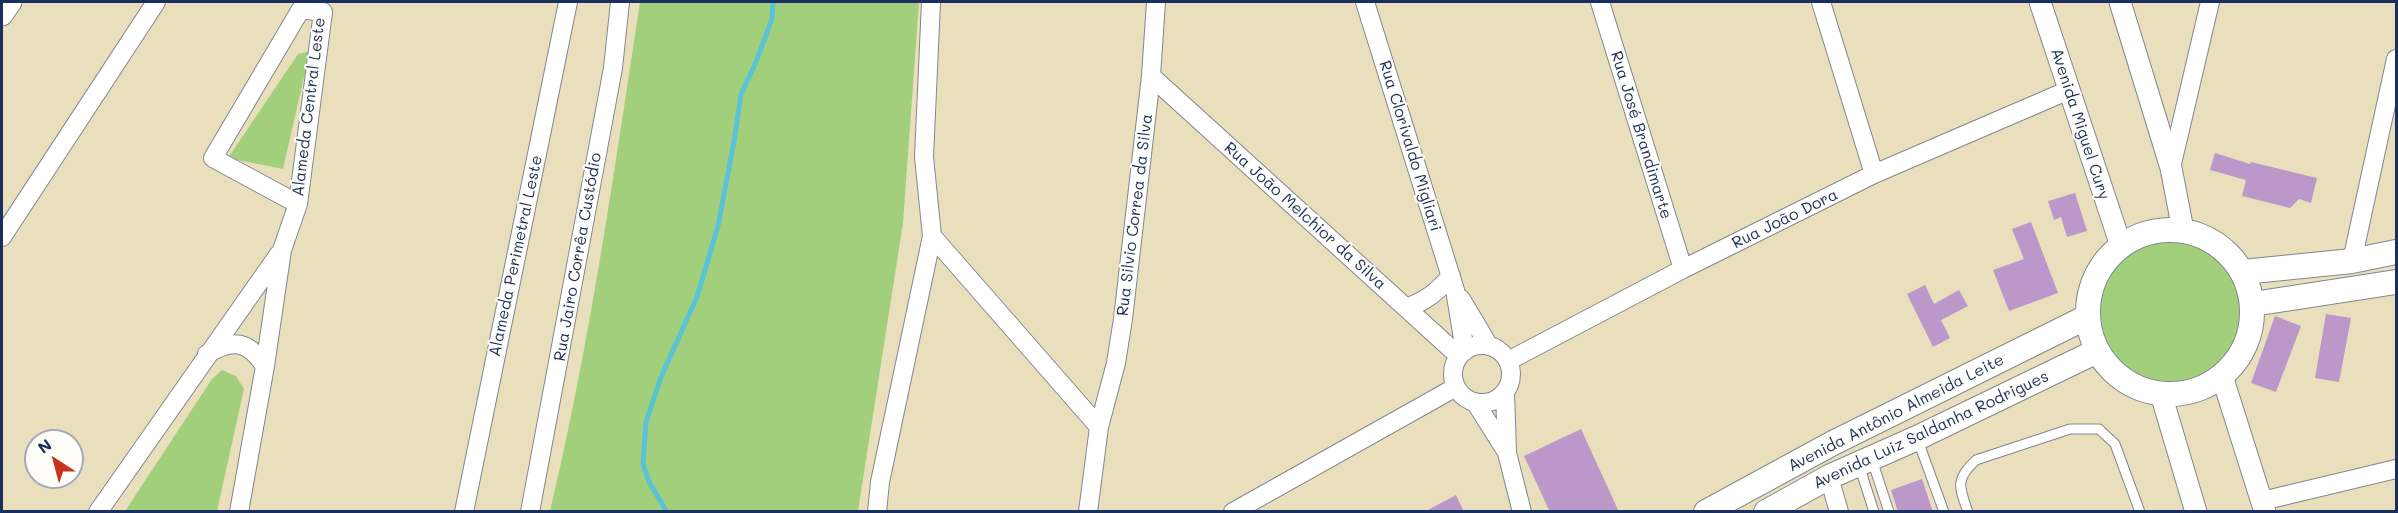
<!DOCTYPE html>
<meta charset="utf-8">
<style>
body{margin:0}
#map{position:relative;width:2398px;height:513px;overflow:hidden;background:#eadfbc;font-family:Mali,sans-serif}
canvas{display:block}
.frame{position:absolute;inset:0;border:3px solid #1b2f5e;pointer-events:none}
.north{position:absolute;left:24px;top:429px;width:60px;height:60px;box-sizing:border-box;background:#fdfcf7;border:2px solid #a3aaba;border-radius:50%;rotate:324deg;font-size:16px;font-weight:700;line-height:24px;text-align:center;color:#1b2f5e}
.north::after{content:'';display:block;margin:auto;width:21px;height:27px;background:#c8321e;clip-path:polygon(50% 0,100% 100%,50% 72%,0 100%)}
</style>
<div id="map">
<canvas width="2398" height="513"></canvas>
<div class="frame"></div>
<div class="north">N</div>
</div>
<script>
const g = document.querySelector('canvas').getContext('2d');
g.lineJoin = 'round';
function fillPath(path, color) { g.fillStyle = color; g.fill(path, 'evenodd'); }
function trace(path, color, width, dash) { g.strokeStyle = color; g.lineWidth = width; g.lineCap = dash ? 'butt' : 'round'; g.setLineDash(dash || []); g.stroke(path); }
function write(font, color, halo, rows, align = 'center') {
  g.font = font + ' Mali,sans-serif'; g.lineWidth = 4.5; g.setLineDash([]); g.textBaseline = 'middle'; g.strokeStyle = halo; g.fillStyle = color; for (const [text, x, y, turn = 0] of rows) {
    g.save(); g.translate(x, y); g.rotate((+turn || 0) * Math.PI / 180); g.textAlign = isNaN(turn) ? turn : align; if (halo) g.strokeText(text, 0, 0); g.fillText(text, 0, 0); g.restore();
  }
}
fillPath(new Path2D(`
 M640,2H919L903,223L858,511H550C590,344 614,172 640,2Z
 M310,51L283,169L228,158L298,54Z
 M2100 311a70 70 0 1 1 140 0a70 70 0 1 1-140 0Z
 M222,370L236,376L244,389L217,511H125L212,379Z`), '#a2cf7c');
trace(new Path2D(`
 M667,512L649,482L643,464L646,422L661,377L697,297L718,226L735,136L741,94L756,62L772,19L773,2`), '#5ac4d6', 5);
fillPath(new Path2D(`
 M2215,153L2250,164L2251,162L2317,178L2311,203L2299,199L2290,208L2242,196L2246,180L2210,170Z
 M2075,193L2087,231L2067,237L2061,217L2054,220L2048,201Z
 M2031,222L2058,293L2009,311L1993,270L2024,259L2012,229Z
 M1925,285L1934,304L1959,290L1968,306L1941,320L1950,338L1933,347L1907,294Z
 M2326,314L2351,318L2339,382L2315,378Z
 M2275,316L2301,326L2276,392L2251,383Z
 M1581,429L1619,512H1550L1524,456Z
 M1922,479L1933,512H1898L1891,490Z
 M1456,495L1464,512H1424Z`), '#bc97ca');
const service = new Path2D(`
 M1917,438L1944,512
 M1872,460L1889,512
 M1859,465L1874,512
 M1968,512C1959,487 1955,479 1976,460L2070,429H2099L2115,444L2140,512`);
const minor = new Path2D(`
 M1365,2L1455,290L1465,351
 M1600,2L1683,269
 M1821,2L1874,174
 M1151,76L1459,356
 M2171,168L2210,2
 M932,236L1099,427
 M2,237L156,2
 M2352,261L2396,59
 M1461,299L1489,346
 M1406,308C1426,301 1437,292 1451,276
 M1453 374a29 29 0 1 1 58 0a29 29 0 1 1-58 0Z
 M207,354C233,338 248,341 265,366
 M1508,361L1683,269L1874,174L2069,90
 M1505,392L1507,453L1522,512
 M1475,402L1506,451
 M1829,477L1839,512
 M2262,501L2396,469
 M98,512L279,254
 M239,512L265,366L282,250L298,204L323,12L301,9L213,158L298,204
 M464,512L568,2
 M530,512L613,68L620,2
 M877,512L880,482L932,236L924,157L931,2
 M1088,512L1099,427L1116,363L1123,319L1151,76L1156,2
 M1233,512L1456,387`);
const tertiary = new Path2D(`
 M2040,2L2121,246
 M2120,2L2171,168L2183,230
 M2,15L11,2
 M2222,376L2265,512
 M2161,394L2196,512`);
const secondary = new Path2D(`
 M2088 312a82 82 0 1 1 164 0a82 82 0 1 1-164 0Z
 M2243,272L2352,261L2396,252
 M2253,304L2396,282
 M1706,512L1833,443L2087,317
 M1766,512L1829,477L1917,438L2097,351`);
trace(service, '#82878d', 11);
trace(minor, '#82878d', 20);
trace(tertiary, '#82878d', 23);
trace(secondary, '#82878d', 26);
trace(service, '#fff', 9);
trace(minor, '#fff', 18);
trace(tertiary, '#fff', 21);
trace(secondary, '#fff', 24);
write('16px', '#1b2f5e', '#fdfcf7', [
 ["Alameda Central Leste",309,107,-83],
 ["Avenida Miguel Cury",2080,124,72],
 ["Rua José Brandimarte",1641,135,73],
 ["Rua Clorivaldo Migliari",1410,146,73],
 ["Rua Silvio Correa da Silva",1135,215,-83],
 ["Rua João Melchior da Silva",1305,216,42],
 ["Rua João Dora",1785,219,-26],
 ["Alameda Perimetral Leste",516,256,-78],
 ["Rua Jairo Corrêa Custódio",578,257,-80],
 ["Avenida Antônio Almeida Leite",1896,413,-27],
 ["Avenida Luiz Saldanha Rodrigues",1931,430,-25]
]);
</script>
